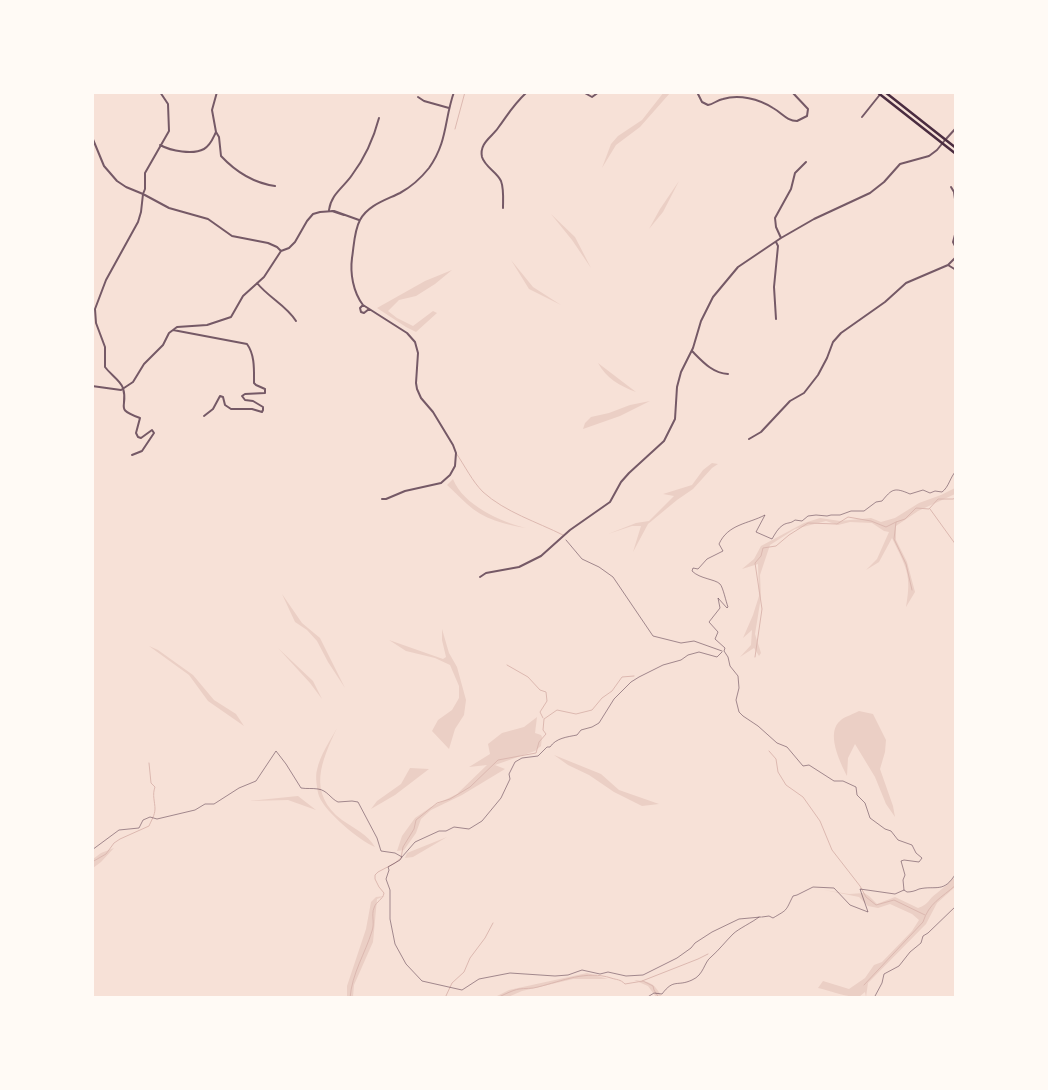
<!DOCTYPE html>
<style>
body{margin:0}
#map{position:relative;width:1048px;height:1090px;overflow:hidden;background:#f7e1d7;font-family:"Exo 2",sans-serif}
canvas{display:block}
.frame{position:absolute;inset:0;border:94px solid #fffaf5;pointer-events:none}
</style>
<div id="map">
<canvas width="1048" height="1090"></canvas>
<div class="frame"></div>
</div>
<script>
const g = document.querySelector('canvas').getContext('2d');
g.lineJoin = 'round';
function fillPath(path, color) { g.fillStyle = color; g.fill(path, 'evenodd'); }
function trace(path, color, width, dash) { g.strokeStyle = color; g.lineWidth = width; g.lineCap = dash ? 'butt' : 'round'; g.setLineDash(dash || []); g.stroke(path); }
fillPath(new Path2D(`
 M664,92L670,93L640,127L616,145L602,168L611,144L618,136L642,120Z
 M679,181L663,212L649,229L660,209Z
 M551,214L575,237L591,268L572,240Z
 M511,260L533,287L561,305L529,289Z
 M452,270L435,284L416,296L399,300L388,311L397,318L413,326L433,311L437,313L416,332L406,327L377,308L425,281Z
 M598,363L636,392C620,386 606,378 598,363Z
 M650,401L620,416L583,429L585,423L591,417L609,413L630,405Z
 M712,463L718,464L712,468L693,489L677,500L648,524L633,552L641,526H632L608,534L636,523L649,521L674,496L663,494L692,485L703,470Z
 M453,479C463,505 501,522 526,528C506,525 483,519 467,504C460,498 454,491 447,485Z
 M955,488V494L918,511L896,526V540L907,562L915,592L906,607C912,574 906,567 892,538L879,562L866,570L877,559L889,532L884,531L872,523L850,522L838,525L826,521L795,529L770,545L760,575L761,597L755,634L761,653L759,656L754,648L740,657L751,645L752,630L743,638L753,615L759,596L758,564L742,569L754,559L761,546L804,523L820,518L840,521L871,518L881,522L895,518L919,503L941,495Z
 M282,594L302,623L320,638L345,688L328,662L317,641L307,630L295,622Z
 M442,629L449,653L457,667L466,700L464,715L455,729L449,749L432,731L438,720L452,710L459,698V686L450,665L435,658L406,651L389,640L443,659L446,657L442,640Z
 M149,646L158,650L193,675L214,700L236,714L244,726L208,701L189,675Z
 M278,648L313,681L322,699L310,683Z
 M859,711L873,714L886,740L885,752L880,769L893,806L895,817L886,804L875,777L855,744L848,758L847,776C840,762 825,732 841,720C846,716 854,714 859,711Z
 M537,717L535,733L541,735L542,737L541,746L535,751L495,765L505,769L462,795L431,810L421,819L416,833L404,850L397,851L402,836L415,818L431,807L457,794L487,765L469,767L490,754L488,744L502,733L524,727Z
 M337,728C321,762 307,793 342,820C354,828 368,835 375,847C360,841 325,812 319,796C317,790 315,776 317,770C320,755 330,741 337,728Z
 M554,755L601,774L619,790L659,804L642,806L614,792L589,775L568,765Z
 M410,768L429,769L395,795L371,809L377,801L401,784Z
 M298,796L316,810L288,800L249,801Z
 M447,837L413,857L405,858L407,853Z
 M114,848L101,862L93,868V859L101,853Z
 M955,877V887L937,903L926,924L868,983L866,997L865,992L859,997C845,997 832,991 818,988L823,981L849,989L865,978L874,965L882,962L912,931L919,920L912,914L890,904L878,908L868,906L859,897L824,890L849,894L864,893L869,896L877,904L895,897L918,908C930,904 928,899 937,893C943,888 949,883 955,877Z
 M385,896L377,899L373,942L354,985L353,997H347V986L366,929L371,902L376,897Z
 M587,973L608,979H573L522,991L508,997H495L509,990Z
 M634,980C651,982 653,982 662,997H656L648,986Z`), '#ebcfc5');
trace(new Path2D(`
 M455,129L465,92
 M456,453C465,466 472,481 483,492C505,512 537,522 563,535
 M930,509L956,545
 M912,590L906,564L894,539L896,522L905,519L916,508L929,509L938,499H953L956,498
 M755,657L762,609L755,563L761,556L763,548L776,546L789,535L808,523L837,524L848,517L871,521L886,527L896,522
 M507,665L528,677L540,690L546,692L547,701L540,712L543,718
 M769,751L776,759L778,772L786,785L803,797L820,821L832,850L860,886L866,897L876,905L894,900L925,915
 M92,862L106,854L114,843L120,839L149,826C151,821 155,815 155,809C155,802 152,795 155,787L151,783L149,763
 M642,981L698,959L708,954
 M864,985L923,922C929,903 941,898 956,885
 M350,998C352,973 365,954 372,931C375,923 371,915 374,908C376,901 383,900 384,893L379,887L375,879V875L378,872L395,863L401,858L403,847L414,829L416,820L437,803L450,799L470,787L498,760L536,753L539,742L546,734L543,730L544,719L557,710L576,714L592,710L602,698L612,691L622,677L634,676
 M445,998L452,983L464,972L470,958L485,938L493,923
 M497,998C503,995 513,990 519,989C525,988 532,989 538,987C562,981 587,970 611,978C617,980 620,979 625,984L643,981L653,986L654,990L659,998`), '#dcb8b0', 1);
trace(new Path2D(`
 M566,540L582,559L599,567L613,577L653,636L681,643L694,641L722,651
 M92,850L119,830L139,828L143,820L150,817L157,819L195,810L205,804H214L239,788L256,781L276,751L286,764L301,788C307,789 312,788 318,789C327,790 331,799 338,802L352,801L358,802L377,838L381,851L395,853L402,857L400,860L388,867L389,870L386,879L390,890V919L395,944L406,964L422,981L462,990L479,979L510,973L555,976L568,975L582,970L600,974L608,972L626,976L643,975L677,958L691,948L695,943L712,932L739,919L761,917
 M402,857L415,842L439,831H446L454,827L469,829L482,821L501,798L510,779L509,774L515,762L522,758L538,756L547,747H550C556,738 567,737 577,735L581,730L592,727L599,723L614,699L631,682L639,677L663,665L681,660L688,655L699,652L717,657L722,652
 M904,890L903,880L905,875L901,861L904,860L919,862L922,858L916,853L912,845L898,840L891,831L885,829L870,818L865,803L857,795L856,787L843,781H834L809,765L803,766L787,747L777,743L758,726L743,716L739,712L736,700L739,688L738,676L730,666L728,657L724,651L725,648L715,639L718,632L709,622L720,608L718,598L727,608L728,607C726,602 723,587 720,584C715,579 700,579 692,571L693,568L698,569L707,559L723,551L719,544C728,524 748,524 765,515L756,532L772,539C775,534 778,528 783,525C788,522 790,524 795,520L802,521L808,516L816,515L827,516L831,515H840L851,511H864L876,502L882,501C892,489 894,487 910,494L923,490L930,493L935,491L942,492C949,487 950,477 956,471
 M762,917L769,916L773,918C788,909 785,912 793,896L797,895L813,887L834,888L850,905L868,912L860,889L895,894L904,890L907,892C911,892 915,891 919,889C936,885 944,894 956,873
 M646,998L654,993L662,994C674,978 677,987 692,980C704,975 704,962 711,957C719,950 725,942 733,934C738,929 753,922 759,917
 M874,998L882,983L884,974L899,966L910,952L921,943L923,936L928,933L956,906`), '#4a2c40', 0.5);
trace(new Path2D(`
 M217,92L212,110L216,132L219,137L221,156C235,171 254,183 275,186
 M583,92L592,97L599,92
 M697,92L702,102L708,105C714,104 717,100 723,99C739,94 759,99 773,108C782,113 787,121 797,121L807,116L808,109L792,92
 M418,97L424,101L449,108
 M862,117L882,92
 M92,137L104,166L117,181L126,187L143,194L169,208L208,219L232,236L268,243L277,247L281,251
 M160,145C171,151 193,155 204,149C211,145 213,138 216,132
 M951,187L954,192L956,206
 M503,208C503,199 504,189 501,181C497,172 485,167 482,157C479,143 492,137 498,128C509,113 513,105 527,92
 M329,210C331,194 344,187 352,175C364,159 374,137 379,118
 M332,211L344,215
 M956,231L953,242L956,248
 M781,238L776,227L775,218L791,189L795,173L806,162
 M948,265L956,270
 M257,283C269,298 286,305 296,321
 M363,305L360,308L361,312L364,313L369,309
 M776,319L774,287L778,246L776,242
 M173,330L247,344C255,355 254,370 254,383L256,385L265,389V393L245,394L242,396L245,400L253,401L263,407V410L262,412L252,409H231L225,405L223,397L220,396L213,409L204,416
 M692,351C702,361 712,373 728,374
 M92,386L121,390L133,382L144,364L163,345L169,333L177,327L207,325L231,317L243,296L264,277L281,251L289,248L295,242L307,221L313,214L320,212L334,211L359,220
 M749,439L761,432L790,401L804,393L818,375L827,358L833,342L841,333L885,302L906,283L948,265L956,257
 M132,455L142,451L154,433L152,430L141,438L138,437L136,433L140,418C113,408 129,408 123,388C121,381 110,374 105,367V347L96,323L95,309L106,280L138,222L141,212L143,194L145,189V173L169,131L168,104L160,92
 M382,499H386L405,491L441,483L450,475L455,466L456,453L453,445L433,412L421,398L417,389L416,383L418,353L415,342L407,333L363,305C353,292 350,273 352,258C354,246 354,231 360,220C368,205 386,200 400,193C411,187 421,178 429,168C448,141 444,120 454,92
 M480,577L486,573L519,567L541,556L570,530L610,502L621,482L629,473L664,441L675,419L677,387L681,372L693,348L701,321L713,297L738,267L781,238L814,219L870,193L884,182L900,164L929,156L937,150L945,140`), '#755966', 2);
trace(new Path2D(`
 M946,139L956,128`), '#755966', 2);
trace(new Path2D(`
 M877,92L956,154
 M885,92L956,148`), '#4a2c40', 2.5);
</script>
